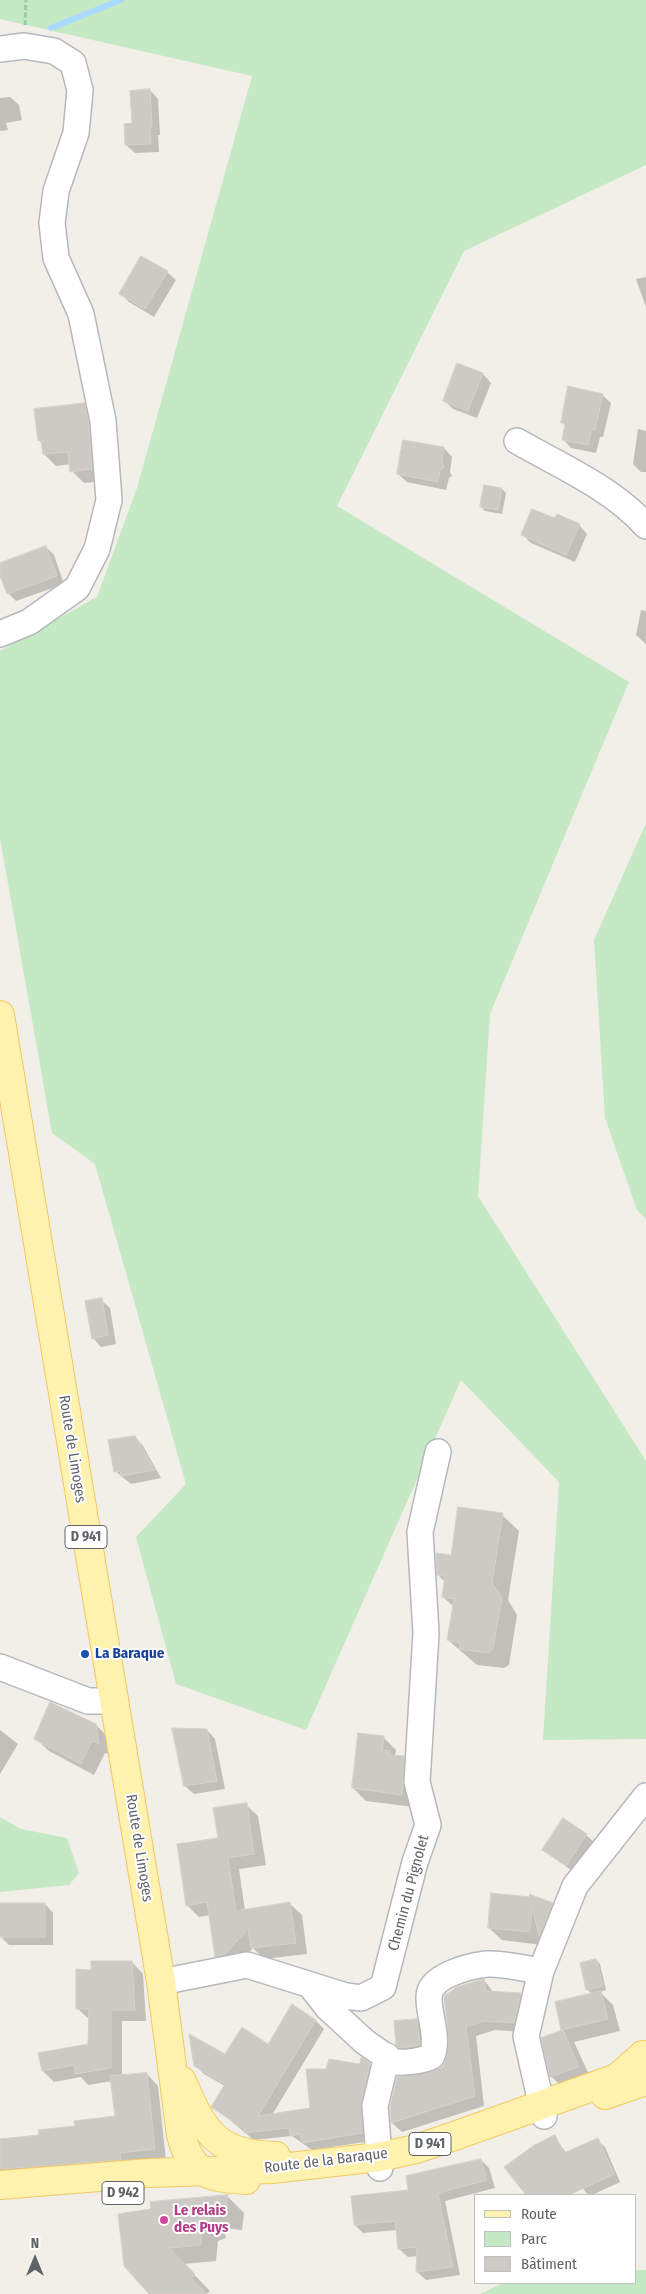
<!DOCTYPE html>
<meta charset="utf-8">
<style>
body{margin:0}
#map{position:relative;width:646px;height:2294px;overflow:hidden;background:#f1efe8;font-family:"Fira Sans Condensed",sans-serif}
canvas{display:block}
.legend{position:absolute;left:474px;top:2194px;width:162px;height:90px;box-sizing:border-box;background:#fff;border:1px solid #bfc1c3;margin:0;padding:6px 9px;list-style:none;font-size:15px;color:#5f6368}
.legend li{display:flex;align-items:center;gap:10px;height:25px}
.legend b{width:25px;border:1px solid #bfc1c3}
.north{position:absolute;left:10px;top:2234px;width:50px;height:50px;-webkit-text-stroke:4px #fff;paint-order:stroke;rotate:0deg;font-size:14px;font-weight:700;line-height:20px;text-align:center;color:#5f6368}
.north::after{content:'';display:block;margin:auto;width:18px;height:22px;background:#5f6368;clip-path:polygon(50% 0,100% 100%,50% 72%,0 100%)}
</style>
<div id="map">
<canvas width="646" height="2294"></canvas>
<ul class="legend">
<li><b style="height:6px;background:#fff2af"></b>Route</li>
<li><b style="height:14px;background:#c5e8c5"></b>Parc</li>
<li><b style="height:14px;background:#cccac5"></b>Bâtiment</li>
</ul>
<div class="north">N</div>
</div>
<script>
const g = document.querySelector('canvas').getContext('2d');
g.lineJoin = 'round';
function fillPath(path, color) { g.fillStyle = color; g.fill(path, 'evenodd'); }
function trace(path, color, width, dash) { g.strokeStyle = color; g.lineWidth = width; g.lineCap = dash ? 'butt' : 'round'; g.setLineDash(dash || []); g.stroke(path); }
function write(font, color, halo, rows, align = 'center') {
  g.font = font + ' "Fira Sans Condensed",sans-serif'; g.lineWidth = 4; g.setLineDash([]); g.textBaseline = 'middle'; g.strokeStyle = halo; g.fillStyle = color; for (const [text, x, y, turn = 0] of rows) {
    g.save(); g.translate(x, y); g.rotate((+turn || 0) * Math.PI / 180); g.textAlign = isNaN(turn) ? turn : align; if (halo) g.strokeText(text, 0, 0); g.fillText(text, 0, 0); g.restore();
  }
}
fillPath(new Path2D(`
 M0,0H646V165L464,251L337,506L629,682L490,1014L478,1196L646,1461V1739L543,1740L559,1482L461,1380L306,1730L176,1684L136,1537L186,1484L95,1164L52,1133L0,838V651L97,597L137,488L252,76L0,19Z
 M646,823V1219L637,1210L605,1118L594,940Z
 M0,1817L21,1829L67,1838L79,1873L69,1885L0,1892Z
 M635,2270H646V2294H480L503,2283H635Z`), '#c5e8c5');
fillPath(new Path2D(`
 M150,90L158,99L160,135H158L159,152L135,153L126,145Z
 M10,97L19,105L22,120L6,123L8,130L0,131V98Z
 M167,272L176,280L154,317L129,302L121,294Z
 M646,277V307L636,279Z
 M483,374L491,383L477,418L453,409L444,400Z
 M602,395L611,403L603,437H600L596,453L571,448L563,439L566,426L562,423Z
 M84,405L97,417L104,481L84,483L72,471L71,464L56,466L44,454L42,444L39,440Z
 M638,429L646,431V472H641L633,464Z
 M444,448L452,457L450,472L452,476L449,478L446,490L407,482L398,474Z
 M502,489L506,493L502,514L485,511L481,507Z
 M556,520L579,525L587,534L575,562L531,543L522,534Z
 M46,547L54,555L64,584L16,601L8,593L0,569Z
 M641,610L646,611V644L636,635Z
 M101,1300L110,1308L116,1344L101,1347L93,1338Z
 M135,1437L143,1446L161,1478L131,1484L115,1471Z
 M502,1515L519,1531L508,1600L517,1615L509,1665L504,1668L477,1665L448,1640L454,1607L443,1597L445,1582L438,1575Z
 M96,1725L109,1738L111,1755L105,1753L94,1775L49,1751L36,1739Z
 M0,1730L18,1744L0,1774Z
 M207,1730L215,1739L225,1789L194,1794L185,1786Z
 M383,1737L396,1750L395,1757L404,1758L416,1771L414,1807L366,1801L353,1788Z
 M246,1805L258,1816L266,1865L239,1869L245,1911L290,1904L302,1915L307,1954L264,1959L253,1948L236,1966L228,1968L216,1956L210,1915L199,1917L187,1905L219,1839Z
 M586,1835L595,1843L575,1873L544,1850Z
 M492,1894L552,1905L565,1917L542,1945L502,1940L489,1928Z
 M0,1904H45L53,1913V1945H9L0,1936Z
 M596,1960L600,1964L606,1990L600,1992L613,2005L620,2031L574,2042L591,2079L564,2089L551,2076L543,2038L564,2031L562,2029L592,1994L587,1989Z
 M132,1962L143,1974L146,2021H122V2077L147,2074L158,2086L166,2160L0,2186V2140L40,2136L116,2117L112,2081L88,2085L81,2077L54,2082L43,2071L90,2045V2020L77,2008L93,1971Z
 M484,1980L494,1993L521,1994L531,2004L524,2032L495,2030L476,2036L484,2106L402,2132L392,2123L428,2074L444,2066L450,2043Z
 M293,2006L316,2021L324,2029L272,2115L312,2109L327,2071L370,2064L378,2073L371,2141L312,2150L292,2136L254,2140L213,2106L225,2086L204,2074L195,2065L268,2045Z
 M417,2020L425,2029L428,2054L408,2055L399,2047Z
 M554,2136L566,2153L597,2140L605,2147L620,2182L592,2195H588L581,2186L569,2195H527L506,2167Z
 M481,2160L489,2168L495,2188L445,2201L460,2275L426,2280L417,2272L418,2256L408,2257L399,2249L397,2230L363,2233L355,2225L410,2192Z
 M228,2197L244,2213L242,2230L224,2228L226,2238L218,2241L216,2261L184,2264L210,2291L207,2294H151L152,2204Z`), '#0003');
trace(new Path2D(`
 M51,28L121,0`), '#aadaff', 6);
const building = new Path2D(`
 M150,89L152,126L150,127L151,144L125,145L124,124L132,123L130,91Z
 M141,256L168,271L145,309L119,294Z
 M457,363L483,373L468,411L443,401Z
 M568,386L603,394L595,430L592,429L588,445L562,440L565,424L561,423Z
 M85,403L89,423L92,469L70,472L68,452L43,454L41,440L38,441L34,409Z
 M403,440L444,447L442,462L444,467L440,470L438,482L397,474Z
 M484,485L502,488L498,510L480,507Z
 M532,509L555,518L557,514L580,524L566,555L521,535Z
 M46,546L57,576L7,594L0,576V563Z
 M102,1298L108,1335L92,1339L85,1301Z
 M135,1436L155,1470L121,1476L120,1471L114,1472L108,1440Z
 M458,1507L503,1513L492,1583L502,1597L493,1649L488,1653L459,1649L460,1643L447,1640L454,1599L442,1597L445,1576L437,1575L436,1553L451,1555Z
 M50,1702L96,1724L99,1744L92,1741L81,1764L34,1739Z
 M172,1728L207,1729L217,1781L184,1786Z
 M358,1733L384,1736L382,1750L390,1751V1755L404,1756L402,1795L352,1788Z
 M247,1803L254,1854L228,1858L236,1911L290,1902L296,1943L251,1948L248,1929L224,1955L215,1957L207,1902L186,1906L177,1844L218,1838L213,1808Z
 M563,1818L587,1834L566,1866L542,1850Z
 M491,1893L530,1897L529,1894L553,1903L539,1937L532,1905L530,1932L488,1928Z
 M0,1903H45V1937H0Z
 M596,1959L603,1986L586,1990L580,1963Z
 M91,1961H132L135,2010H111V2068L75,2074L74,2065L42,2071L38,2053L88,2044L89,2009H76V1969L91,1970Z
 M484,1979L486,1991L521,1993L514,2023L484,2021L466,2027L475,2096L391,2123L390,2107L397,2077L433,2071L443,2066L446,2060L449,2041L444,1996L457,1987Z
 M601,1991L608,2019L561,2030L555,2002Z
 M292,2004L316,2020L258,2116L310,2108L306,2069H326L329,2059L360,2064L361,2057L370,2063L361,2103L363,2133L302,2143L300,2134L290,2136L289,2128L244,2133V2129L211,2107L225,2084L194,2066L189,2034L225,2054L242,2027L268,2044Z
 M417,2019L420,2045L399,2048L396,2045L394,2021Z
 M563,2030L579,2067L550,2077L541,2038Z
 M147,2073L155,2149L120,2153L121,2160L0,2169V2139L39,2135L38,2130L75,2126L74,2121L115,2116L110,2076Z
 M555,2135L564,2153L598,2138L614,2174L569,2195H526L504,2167L533,2146Z
 M481,2159L487,2180L438,2193L453,2267L416,2272L417,2247L398,2249L395,2221L354,2225L351,2196L408,2190L406,2176Z
 M228,2195L226,2214L208,2212L210,2222L202,2224L201,2245L169,2248L195,2274L191,2278L207,2294H149L124,2266L118,2214L151,2209L150,2202Z`);
fillPath(building, '#cccac5');
trace(building, '#d6d1c6', 1);
const street = new Path2D(`
 M0,49L24,46L54,51L73,63L80,90L76,133L56,191L52,223L56,258L81,314L103,421L109,500L97,549L77,588L29,622L0,634
 M517,441C560,466 612,488 646,526
 M0,1667L88,1701H114
 M161,1982L247,1965L346,1996L361,1998L383,1987L415,1862L428,1825L417,1782L426,1633L420,1532L438,1452
 M310,1985L328,2008L365,2042L394,2062C405,2063 423,2061 432,2056C439,2038 429,2016 429,1998C428,1976 469,1966 487,1964C504,1963 525,1969 541,1971
 M544,2116L526,2036L541,1971L575,1886L646,1796
 M380,2168L375,2106L387,2056`);
const primary = new Path2D(`
 M0,1015L161,1982L181,2135C191,2174 209,2178 246,2180
 M182,2081C204,2133 216,2154 276,2156
 M605,2095L646,2081
 M0,2185L149,2173L272,2169L379,2157L416,2149L457,2135L617,2078L643,2055`);
trace(street, '#b5b8bc', 28);
trace(primary, '#f2c960', 30);
trace(new Path2D(`
 M25,25L26,0`), '#9cc7a9', 3, [5, 2.5]);
trace(street, '#fff', 25);
trace(primary, '#fff2af', 28);
for (const [x, y, r, color] of [
 [85,1654,5,"#1a4fb4"],
 [164,2220,5,"#d1479c"]
]) { const dot = new Path2D(); dot.arc(x, y, r, 0, 2 * Math.PI); g.fillStyle = color; g.fill(dot); trace(dot, '#fff', 2); }
for (const [x, y, w] of [
 [86,1537,42],
 [430,2144,42],
 [123,2193,42]
]) { const box = new Path2D(); box.roundRect(x - w / 2, y - 11.5, w, 23, 4); g.fillStyle = '#fff'; g.fill(box); trace(box, '#5f6368', 1); }
write('bold 14px', '#5f6368', null, [
 ["D 941",86,1537],
 ["D 941",430,2144],
 ["D 942",123,2193]
]);
write('15px', '#5f6368', '#fff', [
 ["Route de Limoges",72,1449,81],
 ["Route de Limoges",139,1848,81],
 ["Chemin du Pignolet",409,1893,-75],
 ["Route de la Baraque",326,2161,-7]
]);
write('bold 15px', '#164399', '#fff', [
 ["La Baraque",95,1654]
], 'left');
write('bold 15px', '#b23c85', '#fff', [
 ["Le relais",174,2211],
 ["des Puys",174,2228]
], 'left');
</script>
